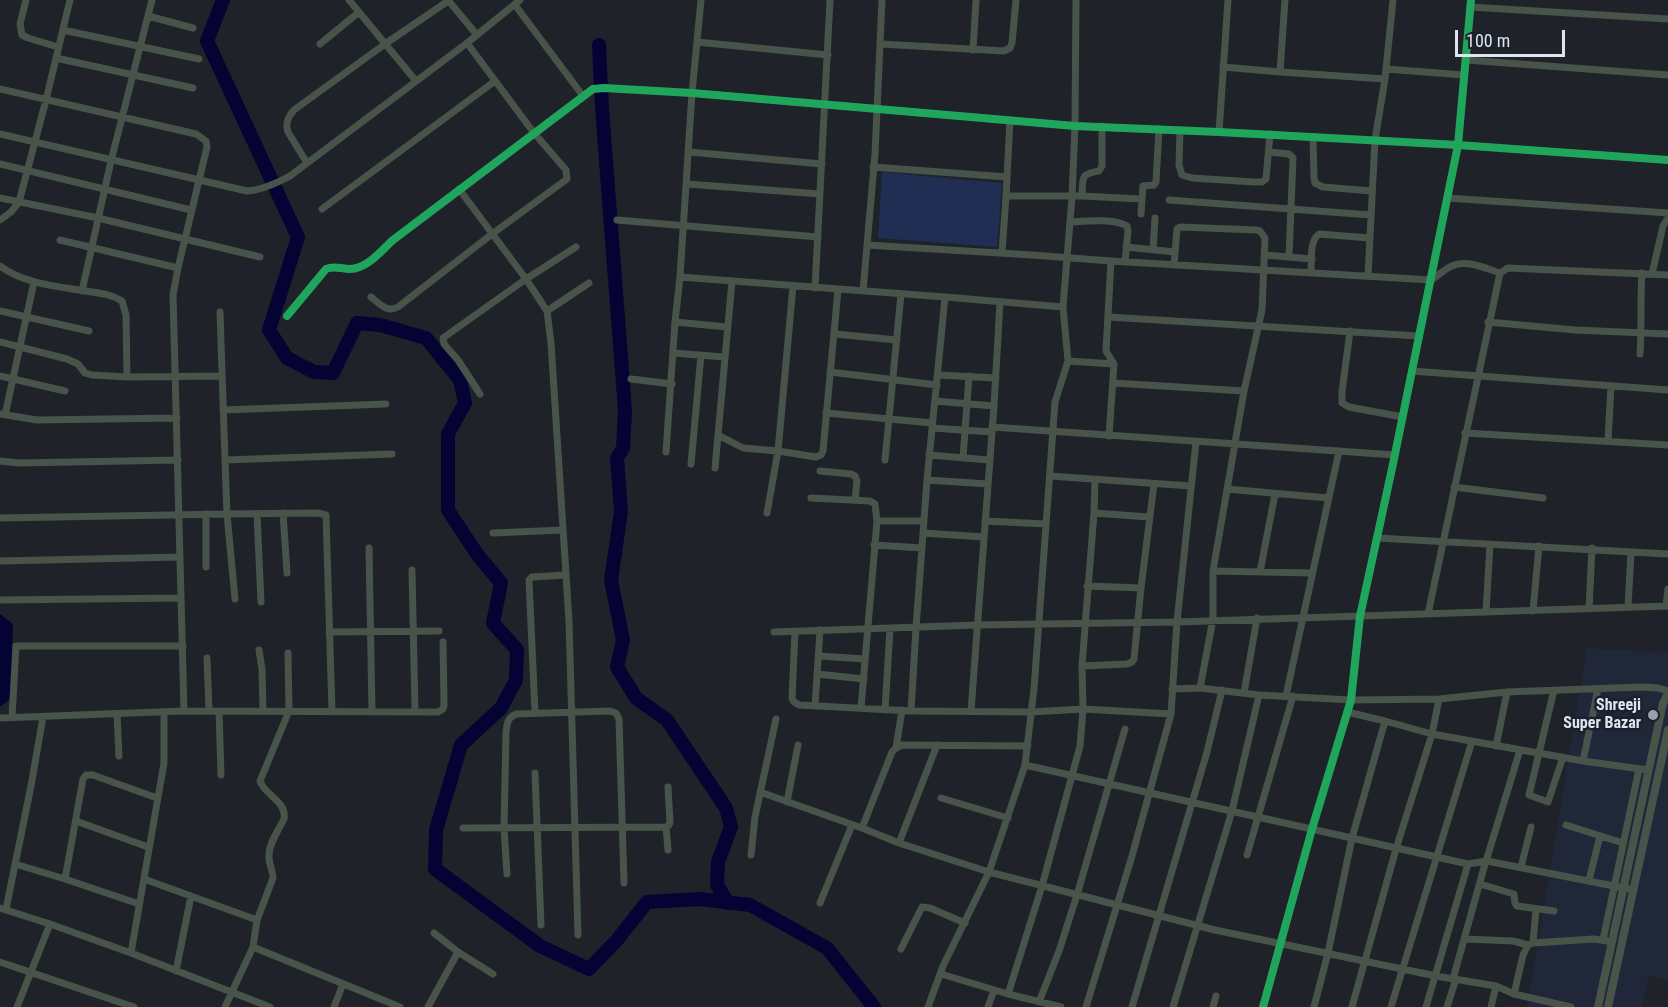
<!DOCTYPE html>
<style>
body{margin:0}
#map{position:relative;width:1668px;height:1007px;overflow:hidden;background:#1f2229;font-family:"Roboto Condensed",sans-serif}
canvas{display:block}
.scale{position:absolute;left:1455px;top:30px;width:110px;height:27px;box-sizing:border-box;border:3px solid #e0e4ee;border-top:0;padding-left:8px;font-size:18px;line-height:21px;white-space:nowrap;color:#e0e4ee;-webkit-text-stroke:4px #1b202d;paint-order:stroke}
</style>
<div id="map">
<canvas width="1668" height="1007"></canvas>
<div class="scale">100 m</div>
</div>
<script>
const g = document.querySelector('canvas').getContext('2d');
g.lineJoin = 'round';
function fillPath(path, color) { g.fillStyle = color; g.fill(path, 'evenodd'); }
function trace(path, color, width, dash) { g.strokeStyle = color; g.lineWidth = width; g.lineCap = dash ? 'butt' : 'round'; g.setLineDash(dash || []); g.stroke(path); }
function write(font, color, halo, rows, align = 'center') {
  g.font = font + ' "Roboto Condensed",sans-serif'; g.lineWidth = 5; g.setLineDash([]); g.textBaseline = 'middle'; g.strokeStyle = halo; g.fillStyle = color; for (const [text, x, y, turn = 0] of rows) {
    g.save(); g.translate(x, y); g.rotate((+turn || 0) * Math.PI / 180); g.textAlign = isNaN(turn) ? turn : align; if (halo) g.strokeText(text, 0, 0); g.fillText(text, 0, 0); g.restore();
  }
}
fillPath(new Path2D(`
 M1587,648L1668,653V981L1649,976L1642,1007H1527Z`), '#202739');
fillPath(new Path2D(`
 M882,172L1002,183L997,247L878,238Z`), '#202e54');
fillPath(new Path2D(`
 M0,614L13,624L10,699L1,706H0Z`), '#050334');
trace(new Path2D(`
 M223,0L207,41L298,237L269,330L287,358L314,372L333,373L357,323L380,325L426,338L460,380L465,403L448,434V510L477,554L501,583L493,623L517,650L516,680L501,708L461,745L436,830L435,869L540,946L589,969L617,940L647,902L699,899L750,905L827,948L874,1007
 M599,45L602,108L625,411L623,448L617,458L621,512L611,580L623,640L617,667L636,698L667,720L726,808L731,827L718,862L717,885L728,903`), '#050334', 14);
trace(new Path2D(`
 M26,0L20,24L22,35L28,38L58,47
 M349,0L416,81
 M448,0L477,35
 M701,0L692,93L680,277L945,297
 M515,5L583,96
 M1470,7L1668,19
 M148,16L193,28
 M63,30L199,59
 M697,42L828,55
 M320,44L359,12
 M881,44L1004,51L1010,48L1012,43L1016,0
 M973,50L976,0
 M56,58L193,88
 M1466,60L1668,75
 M1223,67L1280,72L1285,0
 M1386,69L1464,75
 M1280,72L1385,79
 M0,89L196,134L206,141L207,147L178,268L173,295L184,711L0,718
 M1010,120L1006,196H1082L1141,199
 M1180,130L1179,165L1182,175L1192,178L1254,182H1262L1266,179L1270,134
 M1219,132L1228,0
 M0,134L247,191C262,190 277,183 290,176L467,43L520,0
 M1313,137L1314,178L1315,183L1323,187L1372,191
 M689,152L822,164
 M1269,152L1289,154L1293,158L1289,257
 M307,163L288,132C285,123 288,117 294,110L385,44L448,1
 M0,164L191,210
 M873,167L1007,177
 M687,184L820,194
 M459,189L526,279L547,311L551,343L569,621L578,935
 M1082,196C1083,178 1080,174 1099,171L1102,166V126
 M0,198L98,218L260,257
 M1447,198L1668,213
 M1169,200L1371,215
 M322,209L495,81
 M1141,214L1143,186L1154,185L1156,182L1159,129
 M0,220L11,212L19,202L46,100L70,0
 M617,220L818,237
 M1070,222C1086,221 1114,218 1127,226L1128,231L1125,262
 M60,240L178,268
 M867,245L1032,255L1111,261L1431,280C1438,276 1444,269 1452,266C1466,259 1485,268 1500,273
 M1126,247L1175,252
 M1153,250L1155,218
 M1002,253L1006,196
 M1265,255L1312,259
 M1111,261L1106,351L1114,364
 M1174,265L1177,229L1180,227L1256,230L1260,231L1265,238L1262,310L1244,391L1213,571V619L1200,688
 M0,266C25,284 56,286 85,291C98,293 111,294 122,301L126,315L127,377
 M1311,273C1312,261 1309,241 1319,234L1370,238
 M1652,274L1663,226L1668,218
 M1368,276L1375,140L1385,79L1393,0
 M815,288L830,0
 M82,291L111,161L152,0
 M863,291L875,154L882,0
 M371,297C380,304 387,313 398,307L492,234L567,179L566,170L534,133L467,43
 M0,311L89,331
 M547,311L589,283
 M220,312L225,460L392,454
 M287,316L326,269C334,265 341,269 350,269C367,269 381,251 393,240L593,89L604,88L692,93L1075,126L1219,132L1458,145L1668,160
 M1108,317L1419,336
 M675,322L727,327
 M1488,322L1575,330L1668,334
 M1350,331L1342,392V403L1349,407L1403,417
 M835,334L897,340
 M0,342L67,359L78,364L85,373L92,375L127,377L222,376
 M673,353L724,357
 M1640,354C1642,327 1640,300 1642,273
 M1068,361L1114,364L1109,436
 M1412,371L1668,390
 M830,372L937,385
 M938,375L996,378
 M0,376L65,391
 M631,379L672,384
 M1113,383L1244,391
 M480,394L458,360L444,344L443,338L526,279L576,247
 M935,401L994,406
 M223,410L386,404
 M826,413L932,423
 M0,414L37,420L177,418
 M5,415L34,282
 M992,427L1395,455
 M932,428L992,432
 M1465,433L1668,445
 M718,435L743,448L778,451L816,457L821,455L823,451L838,290
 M1608,441L1611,386
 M666,452L675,322L680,277
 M929,455L989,460
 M963,458L969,376
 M885,460L901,294
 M0,461L19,463L178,460
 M691,464L701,355
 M715,468L732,281
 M820,471L851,474L855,476L857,481L855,500
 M1050,476L1191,486
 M927,480L988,484
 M1454,487L1543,498
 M1227,489L1328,498
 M811,498L870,501L875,504L877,521L861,708
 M283,513L287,573
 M767,513L778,451L793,286
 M1094,513L1149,517
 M257,514L261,602
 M0,518L227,514L225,460
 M877,521H924
 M985,521L1046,524
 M493,533L563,530
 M923,533L984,537
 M1377,538L1668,554
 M874,545L922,548
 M369,548L372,711
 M0,561L180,557
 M206,567V514
 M412,570L415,711
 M1213,571L1311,573
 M1260,572L1275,494
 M1087,586L1141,588
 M235,599L227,514L318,513L326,515L332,711
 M0,600L181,598
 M1666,606L1668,589
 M1628,607L1631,552
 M1589,609L1592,548
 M1533,611L1539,546
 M1486,612L1490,544
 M1428,614L1500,273L1508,268L1668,275
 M329,632L439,631
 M774,632L977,625L1177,622L1668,606
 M795,632L792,698L794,702L799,705L911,711L1031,712L1083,709L1171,714
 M259,650L262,669L263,711
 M819,656L865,659
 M207,658L209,711
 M1082,666L1127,664L1132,662L1134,659L1141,588L1154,484
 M817,674L864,679
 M1172,689L1200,688L1259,695L1351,700L1439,699L1507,692L1642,687L1658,688L1668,691
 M1554,690L1529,795L1548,802L1563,757
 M1244,693L1257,618
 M1286,696L1339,451
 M815,706L820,630
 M885,710L890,629
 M184,711L438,712L443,709L444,705L443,642
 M219,711L221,775
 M911,711L916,628L927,480L945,297L1063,307
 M971,711L994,406L1000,302
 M1347,712L1385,721L1432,734L1583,761L1648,770
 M535,713L529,580L532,577L566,575
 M117,714L119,756
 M12,717L16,646H183
 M1496,746L1507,692
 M896,748L902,710
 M1583,761L1598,689
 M1025,765L1034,689L1055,402L1068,361L1063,307L1072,197L1075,126L1076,0
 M535,773L541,925
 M760,792L862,828L899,843L989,872L1215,930L1436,976L1496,986L1514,994L1571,1007
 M941,798L1008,818
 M787,802L798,745
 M76,821L148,847
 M1566,825L1623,843
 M666,827L668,826L670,823L668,787
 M463,828L666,827L668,850
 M862,828L892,752L896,748L902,745L1028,746
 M899,843L937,745
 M751,855L755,817L776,719
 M1247,855L1293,696
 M15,864L65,879L139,904
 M1521,867L1531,827
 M507,874L504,828L506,733C507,724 507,718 516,714L610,711L616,713L619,719L624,883
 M65,879L83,779L86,775H93L157,798
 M144,879L257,920
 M1589,880L1600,836
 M1480,884L1514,894L1515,903L1517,906L1554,911
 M820,903L852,825
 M0,908L50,924L131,953L270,1007
 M6,909L31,786L43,717
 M434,933L458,952L493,974
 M1465,939L1513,941L1528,945
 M1603,940L1639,769
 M1533,943L1536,909
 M253,947L400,1007
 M901,949L922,907L930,908L965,923
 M131,953L164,763V712
 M0,962L134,1007
 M176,971L191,896
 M941,974L1008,994L1061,1007
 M1453,979L1483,871L1520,750
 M1008,994L1042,886L1080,746L1083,709L1082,666L1094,513L1095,480
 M1514,994L1523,955L1528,945L1533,943L1594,939L1607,941
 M1039,1002L1059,951L1077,895L1125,729
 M17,1007L50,924
 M225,1007L253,947L257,920L273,878C273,870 268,862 269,855C269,843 279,829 284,819C287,801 265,796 260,781L289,711L288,653
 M334,1007L343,984
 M428,1007L458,952
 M928,1007L943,966L989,872L1025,765L1468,864L1487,861L1634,890
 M988,1007L994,990
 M1086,1007L1132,856L1171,714L1177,622L1196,442
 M1132,1007L1207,752L1222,690
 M1173,1007L1232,811L1259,695
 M1213,1007L1216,996
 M1263,1007L1312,829L1351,700L1360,616L1393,464L1458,145L1471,0
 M1314,1007L1328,953L1352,838L1385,721
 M1352,1007L1396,849L1432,734L1439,699
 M1391,1007L1472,741
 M1426,1007L1468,864
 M1447,1007L1456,979
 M1491,1007L1496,986`), '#48544a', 7);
trace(new Path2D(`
 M1598,1007L1663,703L1668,694
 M1608,1007L1668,730`), '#48544a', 8);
trace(new Path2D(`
 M287,316L326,269C334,265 341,269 350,269C367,269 381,251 393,240L593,89L604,88L692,93L1075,126L1219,132L1458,145L1668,160
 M1263,1007L1312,829L1351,700L1360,616L1393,464L1458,145L1471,0`), '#20a55d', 8);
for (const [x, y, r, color] of [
 [1653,715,6,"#9ca0a9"]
]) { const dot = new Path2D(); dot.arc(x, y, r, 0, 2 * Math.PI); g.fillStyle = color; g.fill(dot); trace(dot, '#1b202d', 2); }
write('bold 16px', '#e0e4ee', '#1b202d', [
 ["Shreeji",1641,706],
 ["Super Bazar",1641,724]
], 'right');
</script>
